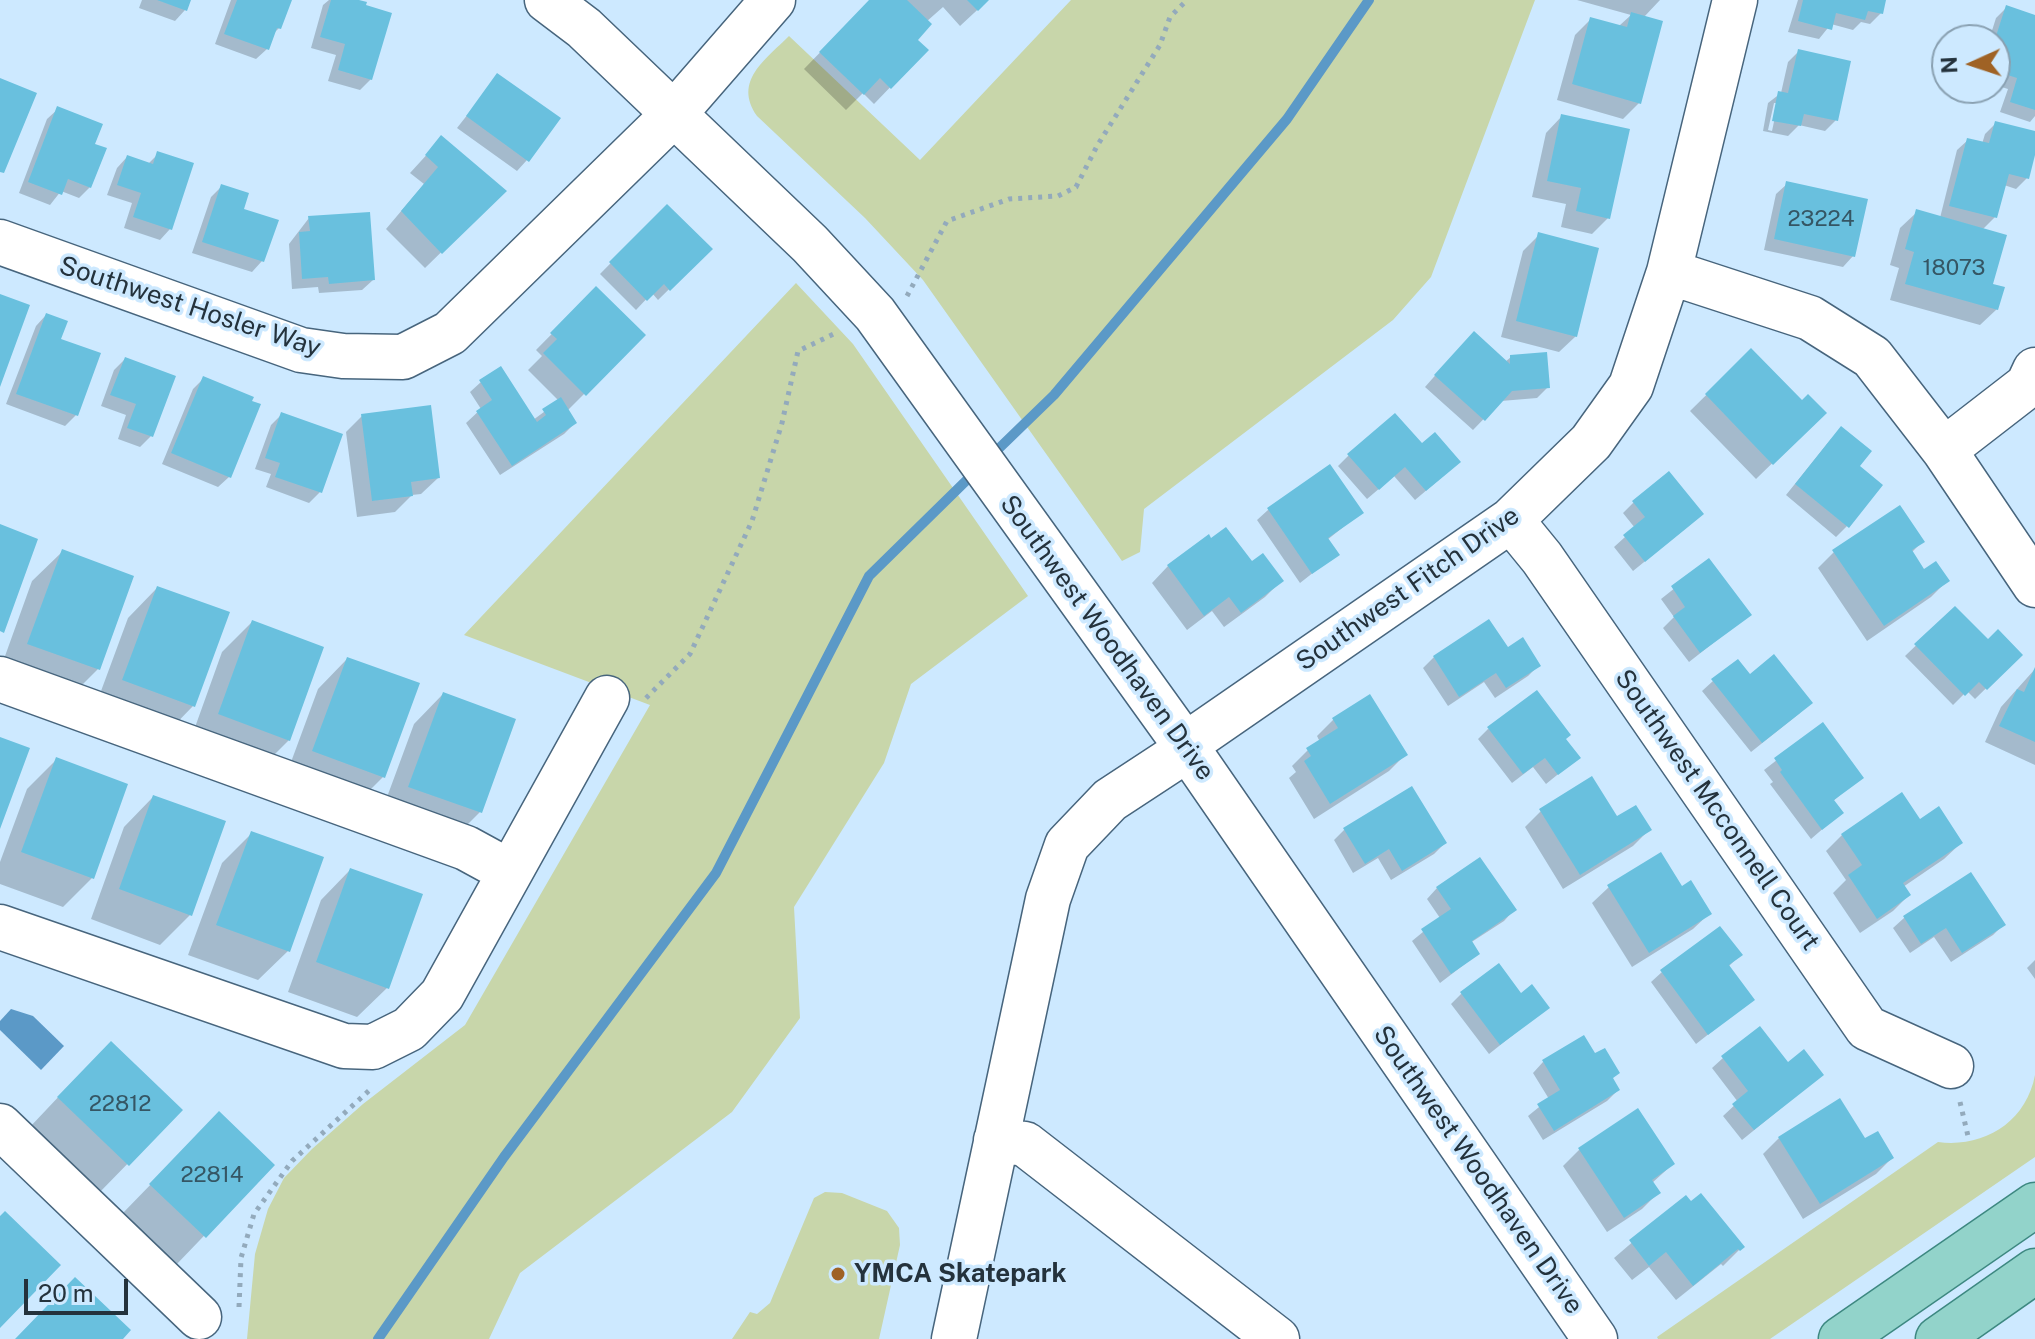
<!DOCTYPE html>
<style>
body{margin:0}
#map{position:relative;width:2035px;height:1339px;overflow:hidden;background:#cde9ff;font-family:"Public Sans",sans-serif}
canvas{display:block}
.north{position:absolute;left:1931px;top:24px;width:80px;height:80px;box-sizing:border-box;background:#cde9ff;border:2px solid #89a0b1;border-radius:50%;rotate:267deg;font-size:22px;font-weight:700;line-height:32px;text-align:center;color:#24323c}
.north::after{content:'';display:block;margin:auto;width:28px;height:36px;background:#9f6225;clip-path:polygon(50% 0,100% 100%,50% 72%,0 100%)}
.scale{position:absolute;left:24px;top:1279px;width:104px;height:36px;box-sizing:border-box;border:4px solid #24323c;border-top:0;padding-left:10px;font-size:24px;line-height:28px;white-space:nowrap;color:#24323c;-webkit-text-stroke:6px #cde9ff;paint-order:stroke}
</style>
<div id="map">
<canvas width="2035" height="1339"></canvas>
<div class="north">N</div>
<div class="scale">20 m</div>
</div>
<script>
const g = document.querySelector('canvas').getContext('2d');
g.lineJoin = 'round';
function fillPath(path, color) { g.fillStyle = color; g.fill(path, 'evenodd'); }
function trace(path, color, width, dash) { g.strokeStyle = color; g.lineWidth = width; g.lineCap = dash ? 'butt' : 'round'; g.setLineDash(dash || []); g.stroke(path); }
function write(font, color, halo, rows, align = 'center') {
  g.font = font + ' "Public Sans",sans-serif'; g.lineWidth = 7; g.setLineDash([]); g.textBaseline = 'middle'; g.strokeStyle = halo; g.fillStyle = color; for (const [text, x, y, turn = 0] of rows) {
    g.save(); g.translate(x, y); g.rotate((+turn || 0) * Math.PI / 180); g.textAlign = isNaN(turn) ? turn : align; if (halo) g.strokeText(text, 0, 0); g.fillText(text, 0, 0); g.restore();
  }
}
fillPath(new Path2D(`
 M1071,0H1535L1431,277L1393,320L1144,509L1140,552L1122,561L923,280L865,218L757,116C733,81 765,60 789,36L920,160Z
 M796,283L853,344L1028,596L911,684L884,763L794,907L800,1018L732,1112L520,1273L489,1339H247L255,1254L268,1209L284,1178L312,1149L363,1104L465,1025L650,705L464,635Z
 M2035,1075V1157L1770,1339H1658L1657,1337L1938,1142C1983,1148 2026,1123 2035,1075Z
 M825,1192L842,1193L887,1211L899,1228L900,1245L879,1339H732L750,1312L757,1314L770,1303L814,1198Z`), '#c8d6aa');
fillPath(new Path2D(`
 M11,1009L33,1016L64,1046L41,1070L0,1030V1021Z`), '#5b99c7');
fillPath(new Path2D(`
 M142,0H189L185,10L175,21L139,8Z
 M231,0H289L279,28L272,35L267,49L256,59L215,44Z
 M329,0H352L363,7L371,79L360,90L328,81L336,55L311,48L323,5Z
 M871,0H988L960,26L943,7L926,22L915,40L926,50L874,104L863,93L846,110L804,69Z
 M1577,0H1660L1644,17L1639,103L1623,119L1557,100L1575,35L1591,19L1619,26L1631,15Z
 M1798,0H1884L1881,13L1870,24L1861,22L1853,30L1831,24L1819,39L1788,32Z
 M2006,8L2035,17V116L2030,122L2000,112L2008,89L1995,85V40H1989L1996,18Z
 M1799,51L1836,120L1825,131L1799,125L1788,136L1763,131L1768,103L1781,93L1788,62ZM1774,103H1778L1772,131L1768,130Z
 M498,76L527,160L517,171L457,128Z
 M58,109L92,145L90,187L79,198L61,191L50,205L19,193L47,119Z
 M1562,116L1608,218L1592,234L1561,227L1566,204L1532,197L1546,133Z
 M1996,123L2035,133V147L2027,178L2016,189L2004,185L1995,217L1982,230L1997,309L1980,325L1890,300L1899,268L1890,265L1900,228L1917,212L1940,218L1957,150L1968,140L1982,144L1985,134Z
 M442,138L504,191L425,268L386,229L424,184L410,173Z
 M158,154L170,229L160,240L124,228L132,203L107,195L117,168L127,157L148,164Z
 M1787,184L1853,256L1843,267L1764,250L1776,194Z
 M222,186L241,210L262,261L252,272L192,253L211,197Z
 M667,206L710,249L658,300L652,293L636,310L600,274Z
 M309,218L373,280L362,290L319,293L318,287L292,289L289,244Z
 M1539,235L1576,336L1559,352L1501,337L1523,251Z
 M596,289L643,335L567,411L575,423L564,434L500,475L466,423L481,409L470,392L481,382L533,420L559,401L528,370L542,356L536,350Z
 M46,315L58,340L76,415L65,426L6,404L36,326Z
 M1463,344L1505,362L1511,357L1548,387L1537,398L1501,401L1473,430L1425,387Z
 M1751,351L1802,403L1824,413L1756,479L1690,411Z
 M125,359L151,436L140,447L118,439L126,415L101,406L114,370Z
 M204,378L229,477L218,487L162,464L193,389Z
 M282,414L341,435L320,492L309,503L266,487L271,474L255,469L271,425Z
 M362,416L438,478L421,494L412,495L395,512L357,517L346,432Z
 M1831,439L1858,467L1847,526L1836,537L1786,495Z
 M1349,455L1448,472L1415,500L1394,476L1367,499L1338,466Z
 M1329,467L1361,513L1327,540L1337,554L1300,583L1257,520L1268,510Z
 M1634,502L1691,524L1633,571L1614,547L1635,528L1623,513Z
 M1922,542L1911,553L1924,571L1947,581L1931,597L1867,641L1818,568L1834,552Z
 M62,552L98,669L68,699L0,670L32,581Z
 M1709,561L1749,615L1689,662L1663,628L1674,617L1661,599Z
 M1168,566L1281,581L1265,597L1224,627L1212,611L1187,630L1152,583Z
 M157,588L193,706L164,736L94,710L128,618Z
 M1955,608L1988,642L2020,655L1975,699L1967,691L1953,705L1905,656Z
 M252,622L289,740L259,770L189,744L222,652Z
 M1434,657L1539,665L1528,676L1495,698L1484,682L1448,706L1423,668Z
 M347,659L383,777L354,806L284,781L318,689Z
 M2035,669V765L1985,742L2001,707Z
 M1750,677L1800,713L1751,752L1702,691L1713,681Z
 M443,694L480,812L450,842L380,816L414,724Z
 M1369,697L1405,755L1389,771L1314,819L1289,778L1296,772L1292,766L1308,750L1320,742L1317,736L1333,720Z
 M1822,725L1861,777L1832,802L1841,813L1811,839L1770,784L1773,782L1764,770Z
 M1488,729L1564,739L1578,758L1546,784L1533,767L1512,783L1478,739Z
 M56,760L92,878L63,907L0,884V862L27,789Z
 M153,797L190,915L160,945L91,919L124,827Z
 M1541,811L1616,819L1649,830L1633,846L1563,889L1525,827Z
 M1920,822L1961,843L1944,859L1903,887L1909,895L1893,911L1860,933L1833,893L1846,880L1826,851L1842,835Z
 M1344,830L1445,843L1434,854L1391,880L1378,858L1353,873L1334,840Z
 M252,833L288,951L258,980L188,955L222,863Z
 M350,870L387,988L357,1017L288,992L321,900Z
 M1970,875L2003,925L1993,935L1951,962L1934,937L1910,953L1893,928L1904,918Z
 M1609,887L1682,889L1710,913L1693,929L1632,967L1592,903Z
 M1437,888L1514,910L1504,921L1470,943L1478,954L1440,983L1412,941L1440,918L1427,899Z
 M1740,955L1728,967L1752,1000L1696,1044L1651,982L1662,972Z
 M2035,960V979L2027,968Z
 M1462,993L1521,996L1547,1008L1489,1054L1451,1004Z
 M1723,1058L1788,1065L1822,1075L1742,1140L1723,1116L1738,1102L1712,1068Z
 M1543,1062L1611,1079L1618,1090L1607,1101L1543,1140L1528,1116L1549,1099L1533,1073Z
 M81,1073L180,1110L98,1194L29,1128Z
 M1637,1111L1673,1164L1652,1183L1658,1193L1642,1209L1607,1232L1563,1166L1579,1150Z
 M1779,1138L1865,1141L1892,1158L1876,1174L1803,1219L1763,1154Z
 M190,1144L272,1165L175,1266L121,1215Z
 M1685,1197L1742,1247L1723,1266L1721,1264L1676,1300L1649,1267L1632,1280L1614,1258Z`), '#0003');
trace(new Path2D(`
 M989,458L1054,395L1287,119L1369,0
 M378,1339L504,1157L716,873L869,576L975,472`), '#5b99c7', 10);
fillPath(new Path2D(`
 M157,0H191L187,11Z
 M237,0H292L281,29L277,28L269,50L224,34Z
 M331,0H359L367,2L366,5L392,13L372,80L338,70L345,44L320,37Z
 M869,0H907L932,24L918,40L929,50L891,89L880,78L864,95L819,52Z
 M967,0H989L978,11Z
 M1803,0H1886L1883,14L1868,11L1865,20L1836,13L1832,30L1798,21Z
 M2006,5L2035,15V110L2010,102L2017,78L1995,71V39Z
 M1631,12L1663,21L1641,104L1572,84L1590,17L1627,27Z
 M1798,49L1851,61L1838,121L1804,114L1801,126L1772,121L1778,91L1788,93Z
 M497,73L561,118L529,162L466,116Z
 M0,78L37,93L4,173L0,172Z
 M57,106L103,124L95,144L107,148L91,188L68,179L62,195L28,182Z
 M1561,114L1630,129L1610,219L1576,211L1581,188L1547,181Z
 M1995,121L2035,131V155L2029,179L2009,174L1997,218L1949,206L1967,138L1989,143Z
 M441,135L507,191L442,254L401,211L438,167L425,155Z
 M157,151L194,163L172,230L133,217L141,193L117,185L127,155L153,164Z
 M1786,181L1868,199L1855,257L1774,239Z
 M221,184L249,193L244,209L279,220L264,262L202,242Z
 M667,204L713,249L670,291L664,284L647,301L609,262Z
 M1916,209L2007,235L1993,284L2005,287L1998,310L1905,284L1914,252L1905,249Z
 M370,212L375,280L329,284L328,277L302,279L299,232L310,231L308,216Z
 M1538,232L1599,248L1577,337L1516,321Z
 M596,286L646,335L586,396L543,353L557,339L550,333Z
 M0,294L30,305L0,387Z
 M46,313L68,321L61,339L101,353L78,416L16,394Z
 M1474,331L1510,364V355L1547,352L1550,388L1512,391L1485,421L1434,375Z
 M1751,348L1802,400L1808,394L1827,413L1773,465L1705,394Z
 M125,357L176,376L153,437L127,428L136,404L110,395Z
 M501,366L537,422L546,415L542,409L561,397L577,423L512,466L476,411L492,400L479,380Z
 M203,376L254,397L252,401L261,404L231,478L171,453Z
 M431,405L440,478L411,482L413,496L372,501L361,414Z
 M281,412L343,434L322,493L275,477L280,463L265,458Z
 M1395,413L1422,443L1435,432L1461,462L1426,491L1405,467L1379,490L1347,454Z
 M1841,426L1872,451L1860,466L1883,485L1849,528L1795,484Z
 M1330,464L1364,513L1328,538L1340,555L1312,574L1267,508Z
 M1669,471L1704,514L1645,562L1623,535L1645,517L1632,501Z
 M1900,505L1925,542L1912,550L1924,569L1936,561L1950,581L1884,626L1832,550Z
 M0,524L38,539L4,633L0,631Z
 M1226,527L1252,561L1263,553L1284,581L1241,613L1229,597L1204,616L1167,565L1209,534L1211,538Z
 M62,549L134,576L100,670L27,644Z
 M1709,558L1752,615L1700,653L1673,616L1685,607L1671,586Z
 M157,586L230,612L195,707L122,680Z
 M1955,606L1988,639L1998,629L2023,655L1987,690L1979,682L1965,696L1914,644Z
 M1489,619L1508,647L1523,637L1541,666L1506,688L1496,673L1459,697L1433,656Z
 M252,620L324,647L290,741L218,714Z
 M1774,654L1813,703L1762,743L1711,679L1738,659L1750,674Z
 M347,657L420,683L385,778L312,751Z
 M2035,667V742L1999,726L2017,689L2024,692Z
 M1537,690L1571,735L1566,739L1581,758L1558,775L1545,758L1523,774L1487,727Z
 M443,692L516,719L482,813L408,787Z
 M1370,694L1408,755L1330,804L1304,761L1311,756L1306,748L1338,728L1332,718Z
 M1823,722L1864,778L1834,800L1844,813L1822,830L1780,772L1782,770L1774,758Z
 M0,737L30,748L0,829Z
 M56,757L128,784L94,879L21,852Z
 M1592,776L1617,816L1636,805L1652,830L1580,875L1539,809Z
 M1412,786L1447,843L1402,871L1389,849L1365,864L1343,828Z
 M1902,792L1920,819L1939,806L1963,843L1903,883L1911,895L1877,919L1848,875L1862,865L1841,834Z
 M153,795L226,821L192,916L119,889Z
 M251,831L324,857L290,952L216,925Z
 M1661,852L1682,886L1691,880L1712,914L1649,953L1607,885Z
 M1480,857L1517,910L1472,941L1480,954L1451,974L1421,929L1451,909L1436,887Z
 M350,868L423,894L389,989L316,962Z
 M1971,872L2006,925L1962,953L1946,928L1921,944L1903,916Z
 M1720,926L1743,955L1729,965L1755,1000L1708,1035L1660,970Z
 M1499,963L1521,993L1532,984L1550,1008L1500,1045L1460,992Z
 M1760,1026L1788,1062L1804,1049L1824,1075L1754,1130L1732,1104L1748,1091L1721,1056Z
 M1584,1035L1595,1053L1605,1048L1620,1073L1613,1078L1620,1090L1554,1131L1537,1104L1560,1090L1542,1060Z
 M111,1041L183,1110L129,1166L57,1097Z
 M1840,1098L1865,1138L1878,1131L1894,1158L1820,1204L1778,1137Z
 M1638,1108L1675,1164L1652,1180L1661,1193L1624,1218L1578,1148Z
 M219,1111L275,1165L206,1238L149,1184Z
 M1701,1193L1745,1247L1740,1251L1738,1249L1693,1286L1666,1252L1649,1266L1629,1240L1686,1195L1691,1201Z
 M5,1211L61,1265L0,1328V1216Z
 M75,1277L131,1330L123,1339H15Z`), '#69c0de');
const minor = new Path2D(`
 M547,0L584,28L810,244L875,314L1185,745L1595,1339
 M0,242L301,350L343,356L403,357L450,333L673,115L773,0
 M1669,272L1810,318L1872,357L1944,450L2035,585
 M1944,450L2028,385L2035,370
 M1511,520L1542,558L1867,1028L1951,1066
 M0,679L466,848L510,872
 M0,927L344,1046L373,1047L409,1029L442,995L607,698
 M0,1126L199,1317
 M996,1140L1025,1144L1277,1339
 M954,1339L1048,899L1067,845L1110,800L1171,760L1185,745L1511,520L1591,442L1631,386L1669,272L1735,0`);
const major = new Path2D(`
 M1841,1339L2035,1205
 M1938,1339L2035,1271`);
trace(minor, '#47657d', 47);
trace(major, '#3d8881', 47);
trace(new Path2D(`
 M907,296L947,221L1009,199L1058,196L1076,187L1097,146L1160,45L1170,17L1187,0
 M646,698L690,654L752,521L782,423L798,351L838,332
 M1960,1102L1968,1136
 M239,1307L241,1258L254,1214L292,1161L373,1087`), '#93aabc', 5, [4, 6]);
trace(minor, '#fff', 44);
trace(major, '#92d3ca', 44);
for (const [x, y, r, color] of [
 [838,1274,8,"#9f6225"]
]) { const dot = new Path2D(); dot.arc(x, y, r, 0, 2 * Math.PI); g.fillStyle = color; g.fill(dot); trace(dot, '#cde9ff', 3); }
write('22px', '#355664', null, [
 ["23224",1821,219],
 ["18073",1954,268],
 ["22812",120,1104],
 ["22814",212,1175]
]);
write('26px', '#24323c', '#cde9ff', [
 ["Southwest Hosler Way",190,307,18],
 ["Southwest Fitch Drive",1408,589,-35],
 ["Southwest Woodhaven Drive",1107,638,54],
 ["Southwest Mcconnell Court",1717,810,55],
 ["Southwest Woodhaven Drive",1478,1170,55]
]);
write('bold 26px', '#24323c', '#cde9ff', [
 ["YMCA Skatepark",854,1274]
], 'left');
</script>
